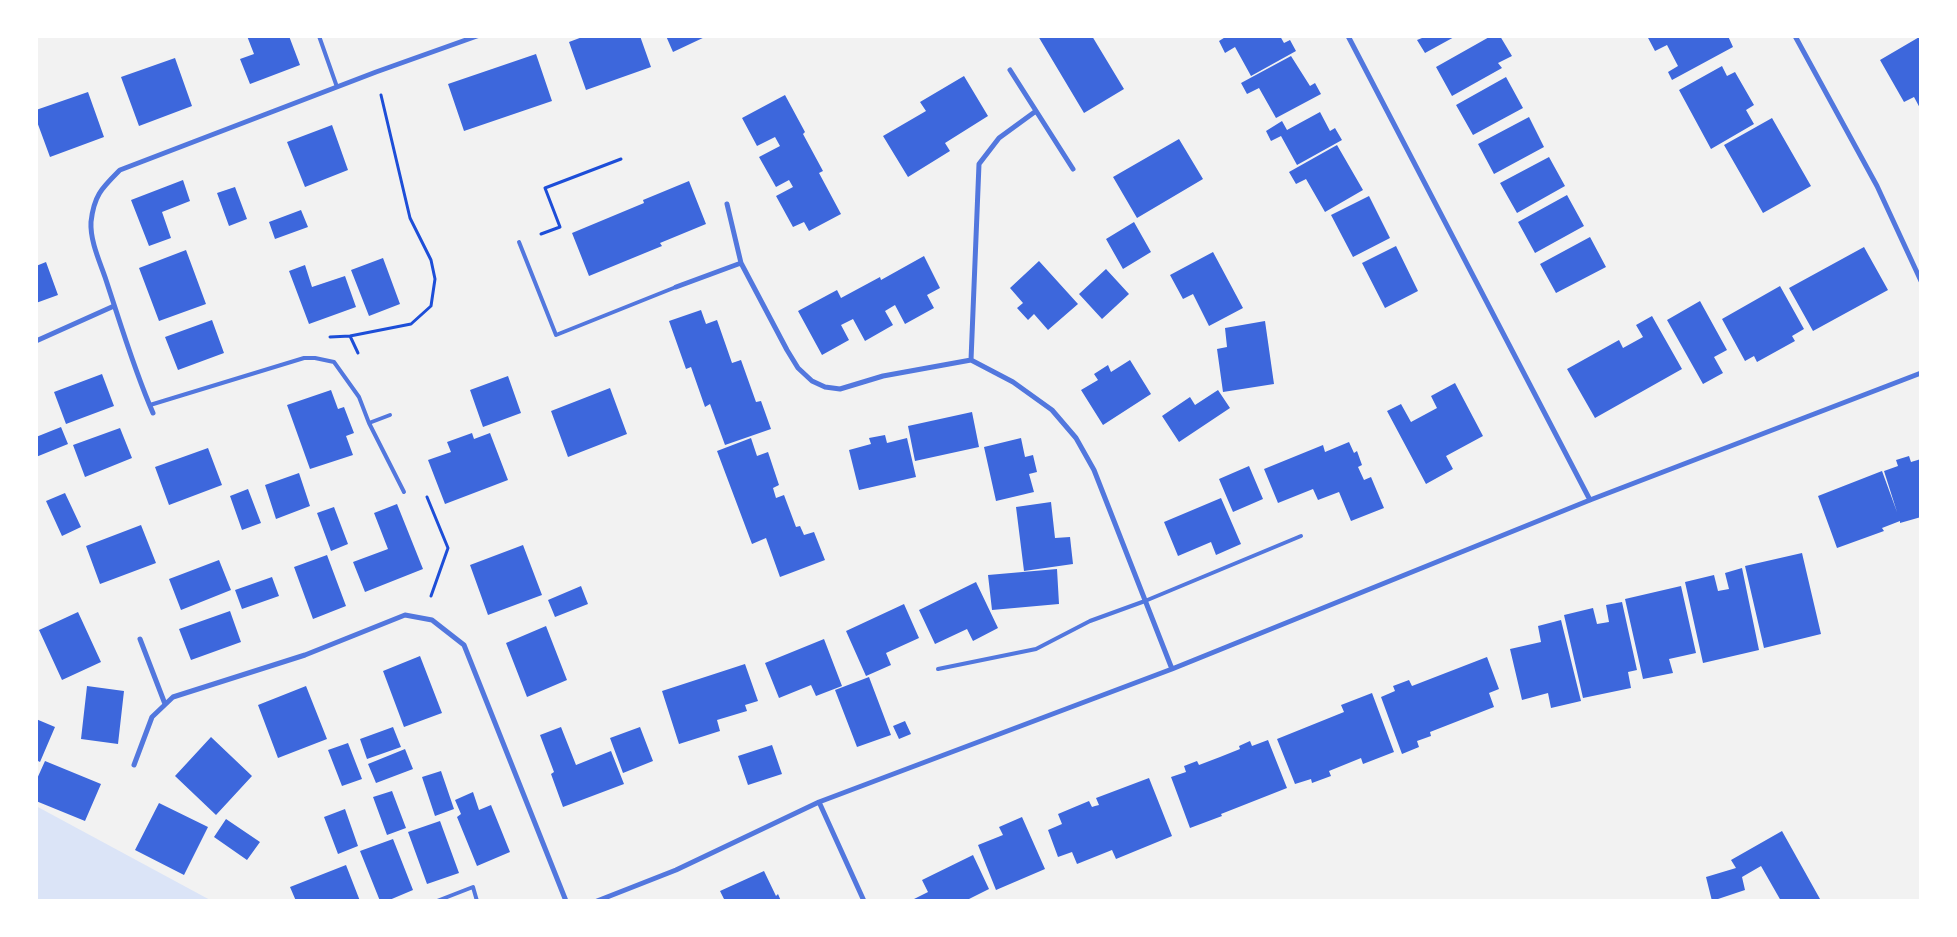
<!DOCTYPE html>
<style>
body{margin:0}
#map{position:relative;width:1957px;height:937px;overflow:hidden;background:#f2f2f2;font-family:Karla,sans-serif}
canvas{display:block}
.frame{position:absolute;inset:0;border:38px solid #fff;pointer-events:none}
</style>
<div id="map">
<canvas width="1957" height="937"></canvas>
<div class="frame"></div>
</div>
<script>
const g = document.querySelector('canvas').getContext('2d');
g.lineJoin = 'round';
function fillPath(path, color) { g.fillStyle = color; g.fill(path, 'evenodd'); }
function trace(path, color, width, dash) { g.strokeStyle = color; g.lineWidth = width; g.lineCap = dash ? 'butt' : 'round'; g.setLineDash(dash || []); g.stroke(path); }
fillPath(new Path2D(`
 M36,806L212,901H36Z`), '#dbe4f7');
fillPath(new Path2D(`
 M247,36H289L300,65L250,84L240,59L254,54Z
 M585,36H640L651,67L586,90L569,42Z
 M666,36H707L673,52Z
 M1038,36H1092L1124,89L1084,113Z
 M1227,36H1280L1284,43L1290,40L1296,51L1251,76L1235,47L1225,53L1219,41Z
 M1422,36H1456L1425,53L1417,40L1422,38Z
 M1491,36H1500L1512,56L1498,63L1502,68L1452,96L1436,67Z
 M1647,36H1728L1733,47L1672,80L1668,72L1678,66L1667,45L1655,51Z
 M1921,36V110L1914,97L1904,102L1880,60Z
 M536,54L552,101L464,131L448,84Z
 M1291,56L1310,86L1315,83L1321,94L1276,118L1259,88L1247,94L1241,83Z
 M175,58L192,106L139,126L121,77Z
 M1722,66L1727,76L1735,72L1754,105L1746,110L1754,124L1711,149L1679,90Z
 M964,76L988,116L945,143L950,151L908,177L883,136L926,111L920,102Z
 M1506,77L1523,108L1473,135L1456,105Z
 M88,92L104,137L50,157L36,119V110Z
 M785,95L805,132L803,134L823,171L819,173L841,214L809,231L804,222L793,227L776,196L793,187L789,180L776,187L759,157L780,146L775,137L757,146L742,118Z
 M1320,112L1330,131L1335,128L1342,140L1297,165L1281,136L1271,141L1266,131L1282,121L1287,130Z
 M1529,117L1544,147L1494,174L1478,144Z
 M1772,118L1811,186L1763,213L1724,145Z
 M332,125L348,170L305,187L287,142Z
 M1179,139L1203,179L1137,218L1113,177Z
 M1337,145L1363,190L1325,212L1306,179L1296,184L1289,172Z
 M1549,157L1565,186L1517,213L1500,183Z
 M183,180L190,201L162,212L171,238L149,246L131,200Z
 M689,181L706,224L660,243L662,246L589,276L572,233L644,203L643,200Z
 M235,187L247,219L229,226L217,193Z
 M1567,195L1584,226L1535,253L1518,222Z
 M1369,196L1390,238L1353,257L1331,215Z
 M301,210L308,227L275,239L269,222Z
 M1134,222L1151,252L1123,269L1106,239Z
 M1590,237L1606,267L1556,293L1540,264Z
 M1396,246L1418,291L1385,308L1362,263Z
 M1864,247L1888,290L1813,331L1789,288Z
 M186,250L206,304L159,321L139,268Z
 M1213,252L1243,308L1209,326L1193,294L1183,299L1170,275Z
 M924,256L940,288L927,295L934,308L905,324L895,305L885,311L893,325L865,341L853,319L841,325L849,340L822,355L798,311L837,290L841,298L880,277L881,280Z
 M383,258L400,304L369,316L351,270Z
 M1039,261L1078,304L1048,330L1034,314L1028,320L1017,308L1023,303L1010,288Z
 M46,262L58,295L36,303V266Z
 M305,265L312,287L345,276L356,307L309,324L289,271Z
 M1106,269L1129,294L1102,319L1079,294Z
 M1780,286L1804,329L1792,336L1795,341L1757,362L1754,356L1745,361L1722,319Z
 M1700,301L1727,350L1714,357L1723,373L1703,384L1667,320Z
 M701,310L706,324L717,320L732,363L741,360L756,402L761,401L771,429L725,445L710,404L705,407L691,367L686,369L669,321Z
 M1652,316L1682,369L1595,418L1567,369L1619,340L1623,348L1643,337L1636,325Z
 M212,320L224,353L178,370L165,337Z
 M1265,321L1274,384L1223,392L1217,349L1227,347L1225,328Z
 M1130,360L1151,394L1103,425L1081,390L1098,380L1094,374L1108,365L1111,372Z
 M102,374L114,406L66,424L54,392Z
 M508,376L521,413L483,427L470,390Z
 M1455,383L1483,436L1446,456L1453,469L1426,484L1387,411L1401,404L1411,422L1437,408L1431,396Z
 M610,388L627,434L568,457L551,411Z
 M331,390L338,409L344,407L354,433L346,436L353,455L310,469L287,405Z
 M1218,390L1230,408L1179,442L1162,416L1190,397L1195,405Z
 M972,412L979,447L915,461L908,426Z
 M61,427L68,444L36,457V437Z
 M120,428L132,458L85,477L73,445Z
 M472,433L474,439L490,433L508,480L445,504L428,460L451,452L447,442Z
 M885,435L887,443L907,438L916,477L859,490L849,450L871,444L869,438Z
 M751,438L757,456L768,452L779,485L773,488L776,498L784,495L796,527L800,526L804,535L814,532L825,560L780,577L766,538L752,544L717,451Z
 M1021,438L1025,457L1033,455L1037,472L1029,474L1034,492L996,501L984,447Z
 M1349,442L1354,453L1357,451L1362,465L1358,467L1364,480L1371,477L1384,508L1351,521L1339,492L1318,500L1313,489L1278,503L1264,469L1323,445L1325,452Z
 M208,448L222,485L169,505L155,467Z
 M1909,456L1911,462L1921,459V517L1900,523V521L1882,528L1884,531L1837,548L1818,496L1882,471L1897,512L1884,471L1898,466L1896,460Z
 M1249,466L1263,499L1233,512L1219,479Z
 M299,473L310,506L276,519L265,485Z
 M248,489L261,523L242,530L230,496Z
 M65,493L81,527L62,536L46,501Z
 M1221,498L1241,544L1216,555L1211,542L1178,556L1164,522Z
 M1051,502L1055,538L1070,537L1073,564L1024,571L1016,507Z
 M397,504L423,569L365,592L353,562L388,549L374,513Z
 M334,507L348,544L331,551L317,513Z
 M141,525L156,563L100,584L86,546Z
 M523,545L542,595L488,615L470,565Z
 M1802,553L1821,634L1764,648L1745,566Z
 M327,555L346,606L313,619L294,567Z
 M219,560L231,590L181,610L169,579Z
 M1742,568L1759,650L1703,663L1685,582L1714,575L1718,591L1729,589L1725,573Z
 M1057,569L1059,604L992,610L988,575Z
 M272,577L279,596L242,609L235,590Z
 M976,582L998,628L973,641L967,629L935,644L919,610Z
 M581,586L588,604L555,617L548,600Z
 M1681,586L1696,653L1669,659L1673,673L1643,679L1625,599Z
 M1622,602L1637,670L1628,672L1631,688L1583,698L1564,615L1593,608L1597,624L1609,622L1606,605Z
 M904,604L919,638L886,653L891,665L866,676L846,631Z
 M230,611L241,642L191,660L179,629Z
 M78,612L101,662L62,680L39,630Z
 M1561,620L1581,701L1551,708L1548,693L1522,700L1510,649L1541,642L1538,626Z
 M546,626L567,680L527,697L506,643Z
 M824,639L842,686L816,696L811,685L779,698L765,663Z
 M420,656L442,713L404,727L383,671Z
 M1487,657L1499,689L1489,693L1494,707L1430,732L1431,736L1417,741L1419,747L1402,754L1381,697L1395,691L1393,686L1409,680L1412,686Z
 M745,664L758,701L745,705L747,711L717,720L720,731L679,744L662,691Z
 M869,677L891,735L857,747L835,690Z
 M87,686L124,691L118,744L81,739Z
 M306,686L327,739L278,758L258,705Z
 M1372,693L1394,752L1363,764L1361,758L1329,771L1331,776L1312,783L1311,779L1295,784L1277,739L1344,712L1341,705Z
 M36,719L55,727L40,762L36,760Z
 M905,721L911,734L899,739L893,726Z
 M393,727L401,747L367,759L360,739Z
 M561,727L576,765L611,751L624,784L563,807L551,774L554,772L540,735Z
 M640,727L653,761L623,773L610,738Z
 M211,737L252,776L216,815L175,776Z
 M1268,740L1287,788L1221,814L1222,816L1190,828L1171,777L1186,772L1184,766L1197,761L1199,765L1220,757L1240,749L1239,746L1250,741L1252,746Z
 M348,743L362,779L342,786L328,750Z
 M772,745L782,774L748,785L738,756Z
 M405,749L413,769L376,783L368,764Z
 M45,761L101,784L85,821L36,801V781Z
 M441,771L454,809L435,816L422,777Z
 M1149,778L1172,836L1116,859L1112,850L1077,864L1072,852L1058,857L1048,830L1062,824L1058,814L1089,801L1092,807L1095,806L1099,805L1096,798Z
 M392,791L406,828L387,835L373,797Z
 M473,792L479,810L491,805L510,852L477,866L457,817L461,814L455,800Z
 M159,803L208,827L184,875L135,850Z
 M345,809L358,846L338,854L324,817Z
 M1022,817L1045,869L996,890L978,845L1003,835L999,827Z
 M226,819L260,842L247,860L214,837Z
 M440,821L459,873L427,884L408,832Z
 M1782,831L1820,899L1781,901L1761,866L1742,877L1745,890L1712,901L1706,877L1736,868L1731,860Z
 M393,839L413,890L387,901H380L360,851Z
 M973,855L989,889L965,901H910L928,892L922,880Z
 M346,865L360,901H296L290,887Z
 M764,871L776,896L778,894L781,901H725L720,891Z`), '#3d67dc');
trace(new Path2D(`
 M541,234L560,227L545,188L621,159
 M350,336L358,353
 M330,337L350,336L411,324L431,306L435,279L431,260L410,218L381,95
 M427,497L448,548L431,596`), '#1d4ed8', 3);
trace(new Path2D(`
 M319,36L337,87
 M519,242L556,335L676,287
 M150,405L304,358H315L334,362L359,397L369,423L404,492
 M369,423L390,415
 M938,669L1036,649L1090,621L1145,601L1301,536
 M437,901L473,887L477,901`), '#5277de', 4);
trace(new Path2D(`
 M1348,36L1590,500
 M1795,36L1877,186L1921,281
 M1010,70L1073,169
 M727,204L741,263L787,350L798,368L812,381L825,387L840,389L883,376L971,360L1013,382L1052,410L1076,438L1094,470L1172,669
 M676,287L741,263
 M36,341L114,306
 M971,360L979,164L999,138L1036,111
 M153,413C134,370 120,322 105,277C99,260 90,240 91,222C94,195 102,188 120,170L376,72L477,36
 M140,639L165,704
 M134,765L152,717L173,697L305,655L405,615L432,620L464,645L566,901
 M819,802L864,901
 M597,901L676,870L819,802L1172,669L1590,500L1921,373`), '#5277de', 5);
</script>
